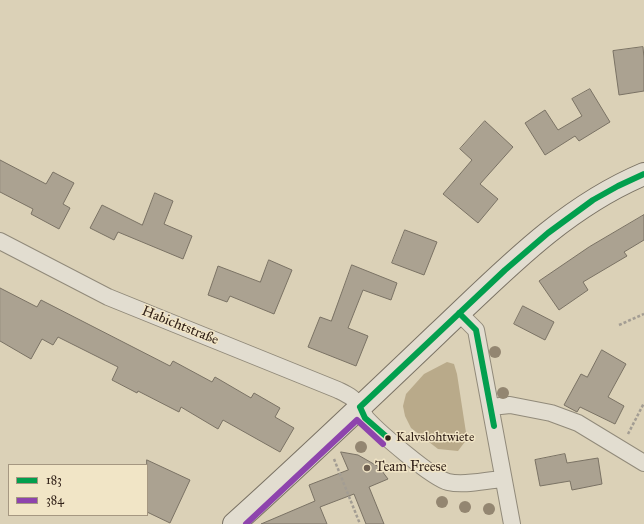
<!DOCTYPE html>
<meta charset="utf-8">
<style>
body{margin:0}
#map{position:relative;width:644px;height:524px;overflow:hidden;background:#dbd1b7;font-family:"IM FELL Great Primer",serif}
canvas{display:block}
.legend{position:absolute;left:8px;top:464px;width:140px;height:52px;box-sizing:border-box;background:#f1e5c6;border:1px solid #a59781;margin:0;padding:5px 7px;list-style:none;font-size:12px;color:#322219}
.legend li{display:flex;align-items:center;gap:8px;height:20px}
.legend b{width:20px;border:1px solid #a59781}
</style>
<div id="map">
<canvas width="644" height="524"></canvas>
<ul class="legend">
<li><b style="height:5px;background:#029f4e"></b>183</li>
<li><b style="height:5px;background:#8e44ad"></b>384</li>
</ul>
</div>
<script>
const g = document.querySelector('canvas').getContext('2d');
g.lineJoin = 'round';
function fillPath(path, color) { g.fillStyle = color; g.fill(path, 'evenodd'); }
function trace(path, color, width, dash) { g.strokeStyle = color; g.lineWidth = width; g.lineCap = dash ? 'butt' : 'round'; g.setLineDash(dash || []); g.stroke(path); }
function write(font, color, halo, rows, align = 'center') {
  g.font = font + ' "IM FELL Great Primer",serif'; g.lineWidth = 3; g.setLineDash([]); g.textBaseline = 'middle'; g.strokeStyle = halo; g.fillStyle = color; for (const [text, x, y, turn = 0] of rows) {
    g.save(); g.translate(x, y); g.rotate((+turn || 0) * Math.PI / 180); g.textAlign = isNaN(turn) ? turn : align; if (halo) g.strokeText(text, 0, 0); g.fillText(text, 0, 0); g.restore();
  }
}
fillPath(new Path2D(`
 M447,362L454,364L457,374L467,439L458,451L438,449L411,428L405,416L403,406L406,394L424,374Z`), '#b9aa8a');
const building = new Path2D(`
 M643,47L644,58V91L619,95L613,51Z
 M590,89L610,122L579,141L575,136L545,155L525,123L545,110L558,130L582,116L572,99Z
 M485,121L513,147L480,184L498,199L478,223L443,194L472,160L460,149Z
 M0,160L46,184L53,172L74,183L63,204L70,208L59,229L31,214L33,209L0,192Z
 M155,193L173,201L164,224L192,236L183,259L118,232L114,240L90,228L102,205L142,225Z
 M644,215V240L624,252L627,256L583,282L588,290L559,310L539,281L589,247Z
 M405,230L437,242L424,275L392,263Z
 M269,260L292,270L274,314L230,296L227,302L208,295L218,266L260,282Z
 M352,265L397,283L391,300L363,290L348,328L368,336L356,366L308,347L320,317L331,321Z
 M0,288L37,307L41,300L170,366L173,361L212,382L215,377L251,398L254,393L280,408L275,417L294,428L280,452L223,420L218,429L181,407L179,412L138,391L137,393L112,380L118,367L58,337L53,345L42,339L31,359L0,341Z
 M523,306L554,322L545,340L514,324Z
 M602,350L626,364L608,397L624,406L615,424L580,407L577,412L564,405L581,374L587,377Z
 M341,452L358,455L379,467L388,479L369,487L384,524H366L354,494L320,507L327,524H261L315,501L309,485L348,470Z
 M565,454L567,463L598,458L602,484L572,490L570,481L540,486L535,460Z
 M147,460L190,480L170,523L147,512Z`);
fillPath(building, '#aba291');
trace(building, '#7a7264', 1);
const street = new Path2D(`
 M0,241L108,297L338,390C348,395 355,398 361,408C363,412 364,416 367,419C380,433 432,478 448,482C465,486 486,480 503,479
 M459,313L476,330L512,524
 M491,407L510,405L551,413L578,423L644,463`);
const secondary = new Path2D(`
 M234,524C303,462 370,398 437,334C501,274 561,209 644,174`);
trace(street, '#918a7a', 18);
trace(secondary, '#7a7264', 24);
trace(new Path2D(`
 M619,325L644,314
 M628,434L644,403
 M334,459L360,524`), '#a39d93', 2.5, [3, 2]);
trace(street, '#e2ddd0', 16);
trace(secondary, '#e2ddd0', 22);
trace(new Path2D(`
 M459,313L476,330L494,426
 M360,407L505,270L548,233L593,200L618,186L644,174
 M360,407L365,418L388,438`), '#029f4e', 6);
trace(new Path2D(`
 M246,524L357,420L383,444`), '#8e44ad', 6);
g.fillStyle = '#938671';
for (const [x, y] of [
 [495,352],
 [503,393],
 [361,447],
 [442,502],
 [465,507],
 [489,509]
]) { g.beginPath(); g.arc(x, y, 6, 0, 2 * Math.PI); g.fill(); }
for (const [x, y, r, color] of [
 [388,438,3.5,"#322219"],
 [367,468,4,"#6d5f50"]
]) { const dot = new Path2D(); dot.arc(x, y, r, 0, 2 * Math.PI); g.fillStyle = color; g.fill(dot); trace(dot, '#f1e5c6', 1.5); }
write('13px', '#322219', '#f1e5c6', [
 ["Kalvslohtwiete",396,438]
], 'left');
write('14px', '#322219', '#f1e5c6', [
 ["Habichtstraße",180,326,22]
]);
write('14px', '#322219', '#f1e5c6', [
 ["Team Freese",375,468]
], 'left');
</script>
